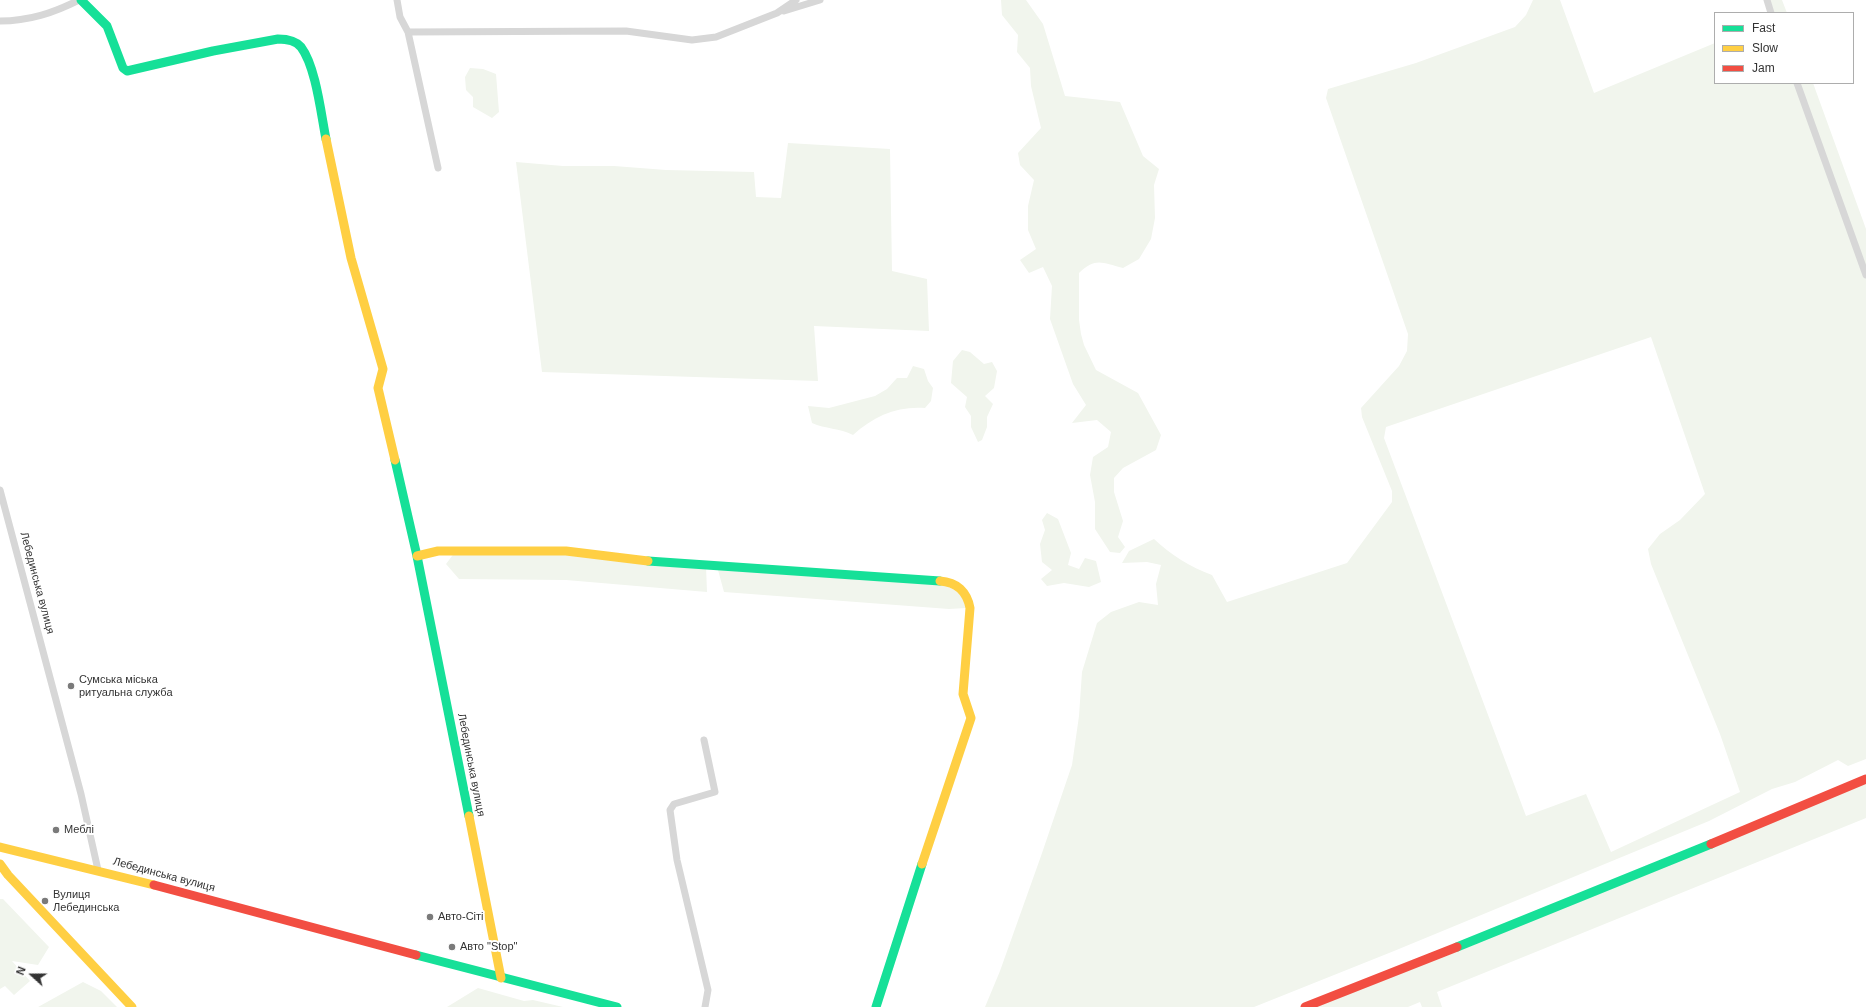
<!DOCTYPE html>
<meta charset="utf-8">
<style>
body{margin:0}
#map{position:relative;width:1866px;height:1007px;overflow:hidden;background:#fff;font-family:Arial,sans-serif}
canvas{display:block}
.legend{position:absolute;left:1714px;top:12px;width:140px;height:72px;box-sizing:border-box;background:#fff;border:1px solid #adadad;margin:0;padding:5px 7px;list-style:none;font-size:12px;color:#333}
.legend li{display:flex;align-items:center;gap:8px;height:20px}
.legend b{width:20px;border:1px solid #adadad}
.north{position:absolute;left:12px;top:955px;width:40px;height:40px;-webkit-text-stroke:3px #fff;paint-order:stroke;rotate:291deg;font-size:11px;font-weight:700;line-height:16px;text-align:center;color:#333}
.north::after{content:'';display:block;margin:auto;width:14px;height:18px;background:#333;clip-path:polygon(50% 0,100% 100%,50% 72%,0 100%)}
</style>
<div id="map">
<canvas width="1866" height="1007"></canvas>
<ul class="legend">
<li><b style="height:5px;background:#16e098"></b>Fast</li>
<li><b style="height:5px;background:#ffcf43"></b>Slow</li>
<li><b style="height:5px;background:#f24e42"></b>Jam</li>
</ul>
<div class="north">N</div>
</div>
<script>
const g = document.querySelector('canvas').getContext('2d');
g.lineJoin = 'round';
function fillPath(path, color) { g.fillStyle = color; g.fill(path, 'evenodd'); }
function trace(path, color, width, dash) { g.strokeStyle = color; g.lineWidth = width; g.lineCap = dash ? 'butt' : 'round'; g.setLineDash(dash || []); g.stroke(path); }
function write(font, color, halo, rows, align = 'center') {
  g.font = font + ' Arial,sans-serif'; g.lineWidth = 4; g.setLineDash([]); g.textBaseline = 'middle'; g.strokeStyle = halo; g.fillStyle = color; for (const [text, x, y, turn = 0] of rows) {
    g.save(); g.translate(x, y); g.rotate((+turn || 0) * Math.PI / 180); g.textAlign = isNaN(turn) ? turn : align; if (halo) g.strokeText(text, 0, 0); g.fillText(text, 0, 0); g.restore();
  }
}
fillPath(new Path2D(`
 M1001,0H1026L1043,24L1065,96L1120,102L1143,156L1159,169L1154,185L1155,218L1151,239L1139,259L1123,268C1102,263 1096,257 1079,273V320L1081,334L1084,345L1096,370L1138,393L1161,435L1156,450L1123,468L1114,478V492L1123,521L1118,537L1125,547L1120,553L1110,552L1095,529V502L1090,475L1093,457L1108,447L1111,432L1097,420L1072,423L1086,405L1073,384L1050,319L1052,286L1043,267L1029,273L1020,260L1036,249L1028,230V206L1034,180L1020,165L1018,153L1041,128L1031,86L1030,68L1017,52L1018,35L1002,15Z
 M1533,0H1560L1594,93L1715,43V83H1813L1866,229V759L1848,766L1838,760L1795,782L1772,789L1709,821L1394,951L1254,1007H985L1000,971L1041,856L1072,765L1079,716L1082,672L1097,623L1111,612L1139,602L1158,605L1156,584L1161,565L1147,562L1122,563L1129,551L1154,539C1171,555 1190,567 1212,575L1227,602L1347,563L1392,502V491L1362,417L1361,408L1399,366L1407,351L1408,334L1326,98L1328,89L1416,63L1515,27L1526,15ZM1651,337L1705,494L1680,520L1660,534L1648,549L1651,564L1720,734L1740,792L1611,852L1586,794L1526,816L1384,438L1386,427Z
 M1764,0H1782L1787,13H1769Z
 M470,68L483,69L496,74L499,112L492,118L473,107V97L466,90L465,77Z
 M788,143L890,149L892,271L927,279L929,331L814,326L818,381L542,372L516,162L563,166H614L666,170L754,172L756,197L781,198Z
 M962,350L970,352L984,364L992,362L997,371L994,388L985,396L993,404L987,417V427L982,440L978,442L971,427V416L965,407L967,397L951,383L953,361Z
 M913,366L924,369L928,381L933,388L931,401L925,408C897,406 874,416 853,435C840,428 825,429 812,423L808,406L829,408L875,396L887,389L897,378H907Z
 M1047,513L1058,519L1071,553L1068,565L1079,569L1085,558L1096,561L1101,582L1089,587L1064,583L1047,586L1041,579L1052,570L1042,562L1040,544L1045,530L1042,520Z
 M566,551L706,566L707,592L566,580L459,579L446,564L455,552Z
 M718,570L941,583L964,595L966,608L949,609L724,592Z
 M1866,779V818L1437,992L1442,1007H1422L1420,1002L1408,1007H1305Z
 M0,899H3L49,947L38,965L12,961L30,981L14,995L5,986L0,989Z
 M83,982L101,991L117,1007H38Z
 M478,988L524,1001L533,1000L563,1007H447Z`), '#f1f5ed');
trace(new Path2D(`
 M397,0L400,17L408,32L438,168
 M1767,0L1771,13
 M784,11L820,0
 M0,21C29,21 53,13 79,0
 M408,32L626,31L692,40L716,37L777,13L796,0
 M1797,83L1866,275
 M0,490L81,794L98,870
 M704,740L715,792L674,804L670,810L677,860L708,990L705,1007`), '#d7d7d7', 7);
trace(new Path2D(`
 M81,0L107,26L123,68L127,71L213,51L278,39C286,39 296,41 301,47C316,67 321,114 326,139
 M395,460L417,556L469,816
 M648,561L940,581
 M1457,947L1711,844
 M416,955L617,1007
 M876,1007L922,864`), '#16e098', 9);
trace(new Path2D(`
 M326,139L351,258L383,369L378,388L395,460
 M417,556L438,551H566L648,561
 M469,816L501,978
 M0,847L154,885
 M0,864L8,875L132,1007
 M922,864L971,718L963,694L970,608C967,592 957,582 940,581`), '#ffcf43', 9);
trace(new Path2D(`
 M1711,844L1866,779
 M154,885L416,955
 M1305,1007L1457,947`), '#f24e42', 9);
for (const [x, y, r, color] of [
 [71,686,4,"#7a7a7a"],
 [56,830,4,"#7a7a7a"],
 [45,901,4,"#7a7a7a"],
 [430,917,4,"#7a7a7a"],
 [452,947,4,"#7a7a7a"]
]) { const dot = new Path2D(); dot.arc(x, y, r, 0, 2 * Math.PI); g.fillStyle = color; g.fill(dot); trace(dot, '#fff', 1.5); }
write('11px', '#333', '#fff', [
 ["Лебединська вулиця",37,583,75],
 ["Лебединська вулиця",471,765,79],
 ["Лебединська вулиця",164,875,15]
]);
write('11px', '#333', '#fff', [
 ["Сумська міська",79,680],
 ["ритуальна служба",79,693],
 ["Меблі",64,830],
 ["Вулиця",53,895],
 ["Лебединська",53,908],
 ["Авто-Сіті",438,917],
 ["Авто \"Stop\"",460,947]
], 'left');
</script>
